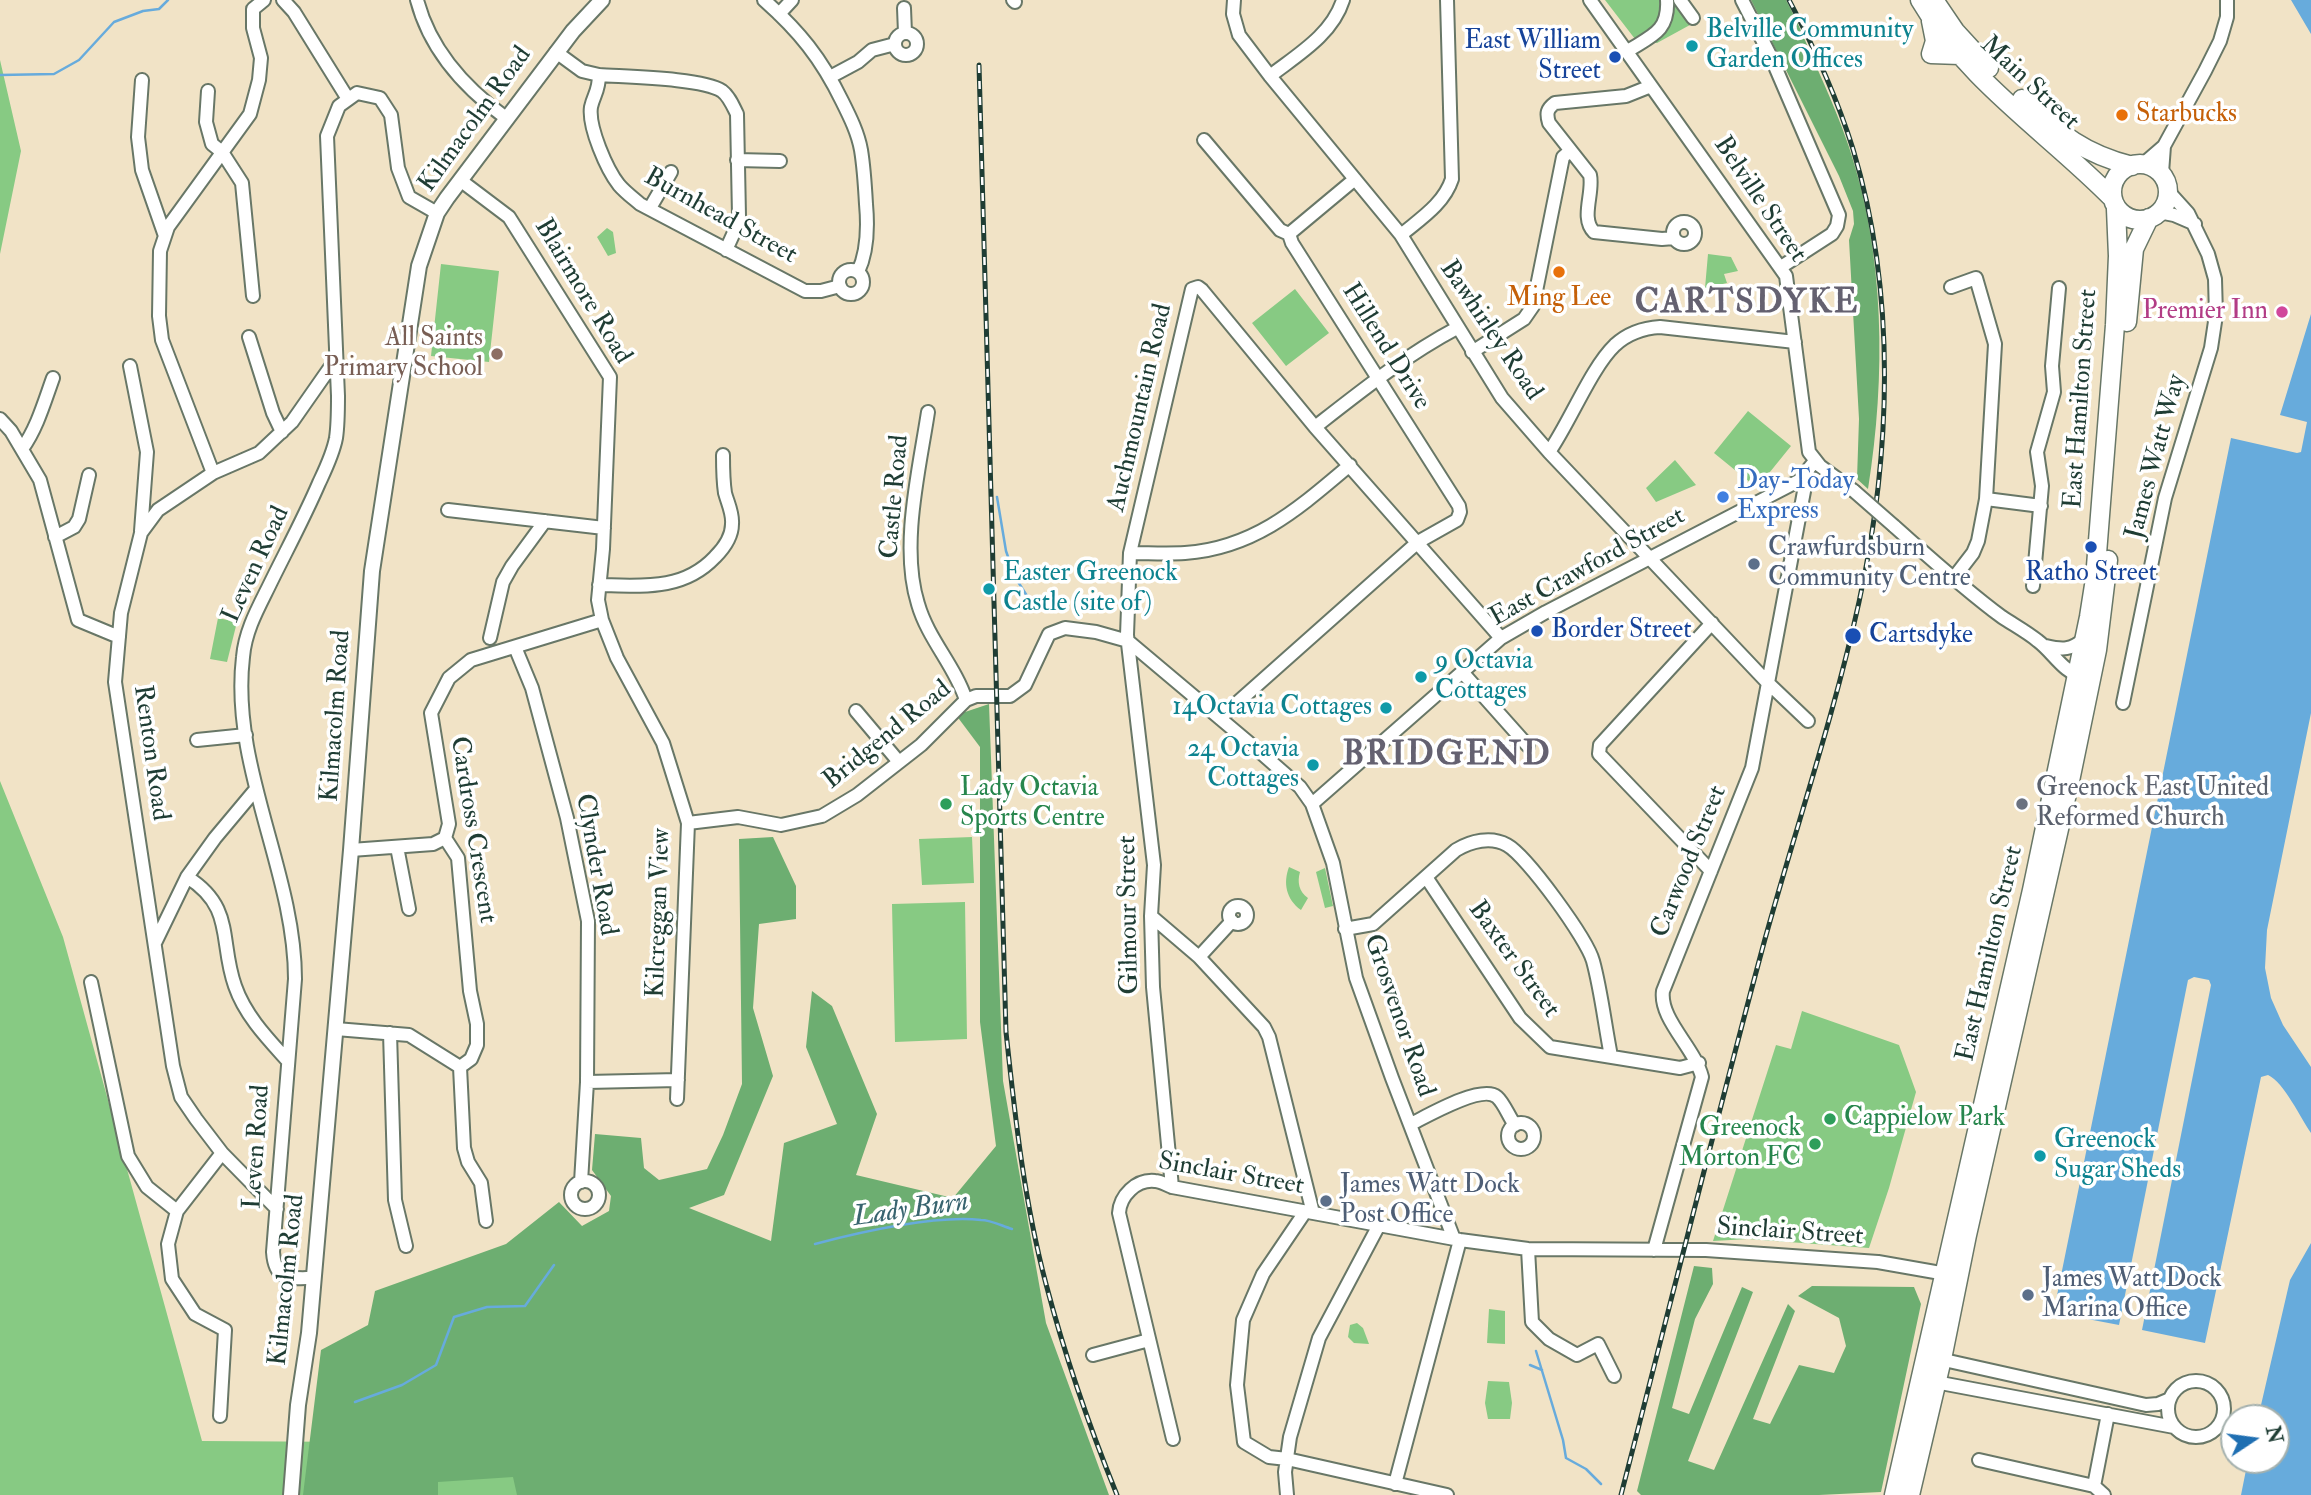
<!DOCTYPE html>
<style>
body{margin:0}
#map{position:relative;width:2311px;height:1495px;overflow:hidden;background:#f1e3c6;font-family:"IM FELL Double Pica",serif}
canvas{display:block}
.north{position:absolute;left:2220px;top:1404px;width:70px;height:70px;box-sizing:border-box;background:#fff;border:2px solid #a5b1ae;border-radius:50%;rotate:77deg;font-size:19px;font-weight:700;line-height:28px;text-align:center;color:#1f3d34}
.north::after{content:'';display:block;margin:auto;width:24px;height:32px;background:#1f6fb2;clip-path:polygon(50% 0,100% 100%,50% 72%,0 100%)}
</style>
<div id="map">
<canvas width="2311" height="1495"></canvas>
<div class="north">N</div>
</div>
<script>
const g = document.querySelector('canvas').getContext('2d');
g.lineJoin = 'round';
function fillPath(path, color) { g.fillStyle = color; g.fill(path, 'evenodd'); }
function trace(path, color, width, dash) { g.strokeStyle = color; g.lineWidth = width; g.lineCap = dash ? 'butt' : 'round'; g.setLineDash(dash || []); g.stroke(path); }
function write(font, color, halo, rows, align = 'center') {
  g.font = font + ' "IM FELL Double Pica",serif'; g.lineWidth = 7; g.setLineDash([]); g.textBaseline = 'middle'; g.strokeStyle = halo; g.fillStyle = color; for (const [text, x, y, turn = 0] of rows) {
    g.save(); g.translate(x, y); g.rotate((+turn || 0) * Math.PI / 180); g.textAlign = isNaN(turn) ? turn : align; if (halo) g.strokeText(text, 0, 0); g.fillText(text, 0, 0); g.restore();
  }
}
fillPath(new Path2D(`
 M1605,0H1681L1699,20L1657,43L1635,39Z
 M0,60L21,151L0,254Z
 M607,228L613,232L616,253L608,256L597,237Z
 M1708,254L1731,257L1738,271L1724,274L1727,283L1705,288Z
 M441,264L499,271L489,362L431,356Z
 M1295,289L1329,333L1286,366L1252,323Z
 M1748,411L1791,446L1757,488L1714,453Z
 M1675,460L1696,485L1656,502L1646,488Z
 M218,618L237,622L227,662L210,659Z
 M0,781L63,937L202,1441L528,1443L583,1495H0Z
 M972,837L974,883L922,885L919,839Z
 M1289,867L1300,872C1297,882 1299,892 1308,898L1301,910C1286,899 1283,883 1289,867Z
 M1325,868L1333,906L1325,908L1316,872Z
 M965,902L967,1039L895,1042L892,904Z
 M1802,1011L1899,1045L1916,1092L1889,1188L1869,1248L1748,1239L1713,1241L1776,1045L1791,1049Z
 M1489,1309L1505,1311V1344L1487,1343Z
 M1357,1323L1363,1328L1369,1344L1354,1343L1348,1337L1350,1325Z
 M1488,1381L1509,1382L1512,1403L1510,1419H1488L1485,1403Z`), '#87ca83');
fillPath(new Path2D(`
 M1751,0H1786C1798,22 1807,45 1817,68C1828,93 1840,120 1849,147C1885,255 1886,376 1868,489L1857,479L1859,419L1849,240L1854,224L1853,211L1839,176Z
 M989,704L1003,1081L1046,1323L1109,1495H517L513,1477L438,1482V1495H303L321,1350L368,1325L375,1291L506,1244L559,1202L582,1226L609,1211L611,1196L592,1170L595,1134L641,1138L644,1168L659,1180L707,1169L723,1135L742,1084L739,839L773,837L796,886V919L759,924L753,1008L773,1076L724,1195L689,1208L771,1241L784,1143L837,1124L806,1047L812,991L832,1006L877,1114L856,1175L953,1198L996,1146L980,1022V747L956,715Z
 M1694,1266L1712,1268L1713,1284L1695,1319L1672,1408L1689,1414L1742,1287L1753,1292L1688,1461L1714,1470L1788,1304L1795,1311L1753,1419L1770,1424L1799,1365L1834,1373L1846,1346L1839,1318L1798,1296L1812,1286L1914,1287L1921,1304L1881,1492L1819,1495H1641L1637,1491Z`), '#6dae71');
fillPath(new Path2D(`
 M2291,0H2311V34Z
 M2311,314V713L2267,930L2265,968L2271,998L2283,1025L2311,1067V1133C2301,1119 2284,1082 2268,1075L2261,1077L2205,1343L2142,1330L2211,985L2209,980L2194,977L2188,980L2119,1325L2056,1313L2054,1310L2231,438L2297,453L2301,452L2307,422L2280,415Z
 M2311,1243V1495H2241L2248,1460H2276V1418H2258L2290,1280Z`), '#67abdc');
trace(new Path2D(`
 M0,75L54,74L79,60L114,22L143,11L159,9L168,0
 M997,497L1006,551L1015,577L1034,607
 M815,1244C861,1232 934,1215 981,1220C991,1220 1002,1226 1012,1229
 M1536,1351L1563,1440L1566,1458L1586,1469L1601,1484
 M1530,1365L1542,1370
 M355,1402L402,1385L436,1365L454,1317L487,1307L525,1306L554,1265`), '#67abdc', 2.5);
const minor = new Path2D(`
 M283,0L294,12L348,99
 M417,0C430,50 466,89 506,118
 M764,0C799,31 821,58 842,101C850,117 858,133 861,150C864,168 865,186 866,204C868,226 868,251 858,272
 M1013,0L1015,2
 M1234,0L1233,14L1239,35L1270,76L1401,235L1502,398L1549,452L1767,682L1808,721
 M1590,0L1786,276L1809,452L1820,466L1854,491
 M1680,0L1693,18
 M1742,0L1771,57L1839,215L1837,226L1832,234L1781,267
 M904,8L905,33
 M779,14L792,0
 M895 44a11 11 0 1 1 22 0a11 11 0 1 1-22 0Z
 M556,52L582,71L599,75C599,91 594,94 591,107C588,127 607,170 619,185C625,192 633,198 640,204L805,291H821L840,286
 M1626,52C1651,36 1669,32 1667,0
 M599,75C626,77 702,78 722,91C729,96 733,106 737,114L739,216L736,228L726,250
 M1270,76C1297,55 1332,35 1343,0
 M830,77L858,62L872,50L895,44
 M142,80L138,137L142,170L165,236
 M1651,86L1626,96L1555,103C1547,109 1546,113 1549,123L1590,175C1594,193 1580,218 1594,232L1662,239L1674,238
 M208,91L206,122L212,144L222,152L242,183L253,296
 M1204,140L1280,230L1289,234
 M737,160L780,161
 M2142,165L2164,146L2205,71L2220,41L2227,17V0
 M2162,173L2164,146
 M460,180L509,217L610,377L603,549L598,600L602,620L617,658L663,743L688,823L677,1099
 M650,208L671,172
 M2159,212L2174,215L2195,224
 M1673 233a11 11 0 1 1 22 0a11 11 0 1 1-22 0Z
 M1289,234L1355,179
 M1401,235C1420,219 1444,204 1452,179L1447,0
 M839 282a12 12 0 1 1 24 0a12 12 0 1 1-24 0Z
 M1951,287L1976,278L1995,344L1986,499L1978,541L1973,553L1953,579
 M249,337L273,413L282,432
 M1472,352L1524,319L1533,306L1563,157L1570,151
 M130,366L147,452L141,531
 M928,412C919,471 900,547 918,604C928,639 955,666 966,700
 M0,419L11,431L40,480L78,620L119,637
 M1315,427C1361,391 1406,355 1457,328
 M22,449C37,428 44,403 53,378
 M1549,452C1570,422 1591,368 1615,345C1627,334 1644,328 1660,327L1795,342
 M213,473L162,340L159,316L160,251L168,227L250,114L259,80L261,58L253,28V9L264,0
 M1986,499L2041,506
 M448,510L604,528
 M1894,526C1929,557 1964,589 2002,617C2014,625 2027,632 2038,641C2054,653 2063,673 2084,677
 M55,537L74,527L79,519L89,475
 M1130,553C1148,553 1167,554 1185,553C1255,548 1299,508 1350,465
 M599,585C642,586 683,591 715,557C724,548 732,537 732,524C733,513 728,504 725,493C723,480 723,468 723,455
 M2033,586L2042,486L2037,452L2054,392L2052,366L2059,288
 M490,638L503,582L512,566L545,521
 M2046,646C2063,650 2071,650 2084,639
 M515,647L532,688L567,818L588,921L587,1082L581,1182
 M1463,673L1528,746
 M2123,703L2165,498L2211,348L2216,315L2215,279L2208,254L2188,213L2169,192
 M856,711L899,762
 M1220,718L1418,542L1457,520L1460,512L1459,506L1292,243L1289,234
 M197,740L246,735
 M1312,804L1501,638L1546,612L1806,477
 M688,823L738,817L781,825L822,816L857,795L921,745L966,700L976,696H1010L1025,685L1049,634L1065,628L1096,632L1128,641L1260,752L1300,787L1312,804L1333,863L1356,978L1392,1078L1454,1239
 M397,847L409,909
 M351,850L433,844L445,838
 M1711,871L1602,757L1599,754L1600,745L1712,623
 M187,877C235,907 219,941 235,986C245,1015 267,1038 287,1060
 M1426,877L1520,1018L1550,1047L1680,1068L1699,1063
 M1229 915a9 9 0 1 1 18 0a9 9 0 1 1-18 0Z
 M1151,916L1199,957L1264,1027L1269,1037L1313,1213
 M1345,929L1373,924L1456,850C1471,841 1491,836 1507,845C1527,856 1587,939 1593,961C1601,990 1605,1026 1611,1056
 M155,943L187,877L215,838L256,789
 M1199,957L1232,921
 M91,982L128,1156L147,1187L177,1211
 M336,1029L409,1035L460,1067L464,1148L468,1162L481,1183L486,1221
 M390,1033L395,1200L406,1246
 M460,1067L471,1059L477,1045V1024L470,991L458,858L445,838L449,824L431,713L449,678L471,660L602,620
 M587,1082L678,1080
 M1508 1136a13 13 0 1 1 26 0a13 13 0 1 1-26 0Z
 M1411,1124C1427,1116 1482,1084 1497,1097C1504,1103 1509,1117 1515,1125
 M571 1195a14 14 0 1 1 28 0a14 14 0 1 1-28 0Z
 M1172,1187L1153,987L1151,916L1154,865L1127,635L1130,553L1192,289L1198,287L1202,290L1315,427L1501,638
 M277,1209L222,1153L196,1119L181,1097L173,1066L115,682L121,613L141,533L158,510L213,473L259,453L292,422L336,359
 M1305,1212L1263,1274L1243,1320L1237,1385L1244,1442L1269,1457L1287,1459L1447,1495
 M1528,1249L1532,1322L1549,1339L1577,1355L1598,1344L1614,1376
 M1654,1250L1702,1077C1695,1048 1659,1019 1663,991L1752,768L1805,486L1806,472L1815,461
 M314,1278C290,1278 275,1282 273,1252L295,979C295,872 230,766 243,657C245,632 257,610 268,588C285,553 304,518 319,483C326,468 333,454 336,438C338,425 338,410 338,396L327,136L339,106L357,93L380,98L391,115L398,168L409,197L437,213
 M1093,1355L1149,1340
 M1935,1358L2146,1405L2158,1404L2170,1399
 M1930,1381L2174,1427
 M2168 1409a28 28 0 1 1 56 0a28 28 0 1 1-56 0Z
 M220,1416L225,1330L195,1314L172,1279L168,1244L177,1211L222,1153
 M1173,1439L1119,1213C1120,1196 1136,1179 1155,1181C1161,1181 1166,1185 1172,1187L1460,1240L1528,1249L1706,1250L1878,1262L1952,1275
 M1979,1460L2094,1486L2104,1495
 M1395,1484L1460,1240
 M2094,1486L2108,1414
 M1287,1495L1285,1472L1290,1437L1319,1338L1379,1225`);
const major = new Path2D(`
 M291,1495L298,1405L309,1333L351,850L372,571L419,266L437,213L447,198L573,31L602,0`);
const highway = new Path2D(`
 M1920,0C1967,81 2048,133 2112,198
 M1936,3L1955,31L1989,68
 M1931,21L1935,41L1931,54L1960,55
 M2022,99C2060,133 2081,153 2132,166
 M2112 192a28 28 0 1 1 56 0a28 28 0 1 1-56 0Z
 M2127,322L2134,249L2149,218
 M1894,1495L2032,890L2089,617L2095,579L2115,325L2118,256L2116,209
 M1910,1495L1942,1359L1967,1235L2071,776L2097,650L2108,560`);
trace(minor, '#687767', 16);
trace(major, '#687767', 18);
trace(highway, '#687767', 21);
trace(minor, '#fff', 12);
trace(major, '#fff', 14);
trace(highway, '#fff', 18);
const rail = new Path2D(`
 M979,65L1006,1032C1015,1116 1024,1201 1046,1284C1065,1356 1089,1426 1117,1495
 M1621,1495C1669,1310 1715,1124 1765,939C1796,827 1834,716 1859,602C1891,455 1897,295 1853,149C1837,98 1814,47 1789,0`);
trace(rail, '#1f3d34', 5);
trace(rail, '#fff', 2.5, [8]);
const minorBridge = new Path2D(`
 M1854,491L1894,526`);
trace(minorBridge, '#687767', 16, []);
trace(minorBridge, '#fff', 12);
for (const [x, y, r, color] of [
 [1692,46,7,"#0f9aa8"],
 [1615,57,7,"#1a4fb4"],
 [2122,115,7,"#e8710a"],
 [1559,272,7,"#e8710a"],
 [2282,312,7,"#d1479c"],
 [497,354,7,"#8d6e63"],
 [1723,497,7,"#3f7fe0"],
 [2091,547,7,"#1a4fb4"],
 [1754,564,7,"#5c6f8a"],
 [989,589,7,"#0f9aa8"],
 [1537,631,7,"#1a4fb4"],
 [1853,636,9,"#1a4fb4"],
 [1421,677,7,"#0f9aa8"],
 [1386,708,7,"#0f9aa8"],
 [1313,765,7,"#0f9aa8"],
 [946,804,7,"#2e9e5b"],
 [2022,804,7,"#6b7280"],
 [1830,1119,7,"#2e9e5b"],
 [1815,1144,7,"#2e9e5b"],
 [2040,1156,7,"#0f9aa8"],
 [1326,1201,7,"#5c6f8a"],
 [2028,1295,7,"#5c6f8a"]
]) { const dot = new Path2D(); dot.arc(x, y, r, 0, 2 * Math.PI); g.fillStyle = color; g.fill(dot); trace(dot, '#fff', 2.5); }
write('26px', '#0d838f', '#fff', [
 ["Belville Community",1706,31],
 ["Garden Offices",1706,61],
 ["Easter Greenock",1003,574],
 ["Castle (site of)",1003,604],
 ["9 Octavia",1435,662],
 ["Cottages",1435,692],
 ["14Octavia Cottages",1372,708,"right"],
 ["24 Octavia",1299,750,"right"],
 ["Cottages",1299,780,"right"],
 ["Greenock",2054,1141],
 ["Sugar Sheds",2054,1171]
], 'left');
write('26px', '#164399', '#fff', [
 ["East William",1601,42,"right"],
 ["Street",1601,72,"right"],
 ["Ratho Street",2091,574,"center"],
 ["Border Street",1551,631],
 ["Cartsdyke",1869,636]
], 'left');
write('26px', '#1f3d34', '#fff', [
 ["Main Street",2029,84,43],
 ["Kilmacolm Road",476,120,-54],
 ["Belville Street",1759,200,56],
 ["Burnhead Street",720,217,29],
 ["Blairmore Road",582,292,59],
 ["Bawhirley Road",1490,331,56],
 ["Hillend Drive",1385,347,58],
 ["East Hamilton Street",2082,399,-86],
 ["Auchmountain Road",1141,408,-77],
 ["James Watt Way",2157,457,-75],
 ["Castle Road",896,497,-85],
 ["Leven Road",257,565,-65],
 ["East Crawford Street",1588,568,-29],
 ["Kilmacolm Road",337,716,-86],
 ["Bridgend Road",888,736,-39],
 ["Renton Road",150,753,82],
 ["Cardross Crescent",472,830,81],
 ["Carwood Street",1690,862,-68],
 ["Clynder Road",595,865,80],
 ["Kilcreggan View",660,913,-88],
 ["Gilmour Street",1130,915,-91],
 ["East Hamilton Street",1991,954,-77],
 ["Baxter Street",1513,960,54],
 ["Grosvenor Road",1398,1016,71],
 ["Leven Road",258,1147,-86],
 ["Sinclair Street",1231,1175,10],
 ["Sinclair Street",1790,1233,4],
 ["Kilmacolm Road",288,1280,-84]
]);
write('26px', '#c56008', '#fff', [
 ["Starbucks",2136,115],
 ["Ming Lee",1559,299,"center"]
], 'left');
write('26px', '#b23c85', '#fff', [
 ["Premier Inn",2268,312]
], 'right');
write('26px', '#785e54', '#fff', [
 ["All Saints",483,339],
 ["Primary School",483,369]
], 'right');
write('26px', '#366cbe', '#fff', [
 ["Day-Today",1737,482],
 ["Express",1737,512]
], 'left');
write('26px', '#4e5e75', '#fff', [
 ["Crawfurdsburn",1768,549],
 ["Community Centre",1768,579],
 ["James Watt Dock",1340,1186],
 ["Post Office",1340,1216],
 ["James Watt Dock",2042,1280],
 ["Marina Office",2042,1310]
], 'left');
write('26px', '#27864d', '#fff', [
 ["Lady Octavia",960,789],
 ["Sports Centre",960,819],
 ["Cappielow Park",1844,1119],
 ["Greenock",1801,1129,"right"],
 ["Morton FC",1801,1159,"right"]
], 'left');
write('26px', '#5b616d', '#fff', [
 ["Greenock East United",2036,789],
 ["Reformed Church",2036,819]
], 'left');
write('italic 28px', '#38646f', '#fff', [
 ["Lady Burn",911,1211,-8]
]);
g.letterSpacing = '2px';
write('bold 33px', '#646170', '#fff', [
 ["CARTSDYKE",1747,305],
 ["BRIDGEND",1447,757]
]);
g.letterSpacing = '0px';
</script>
